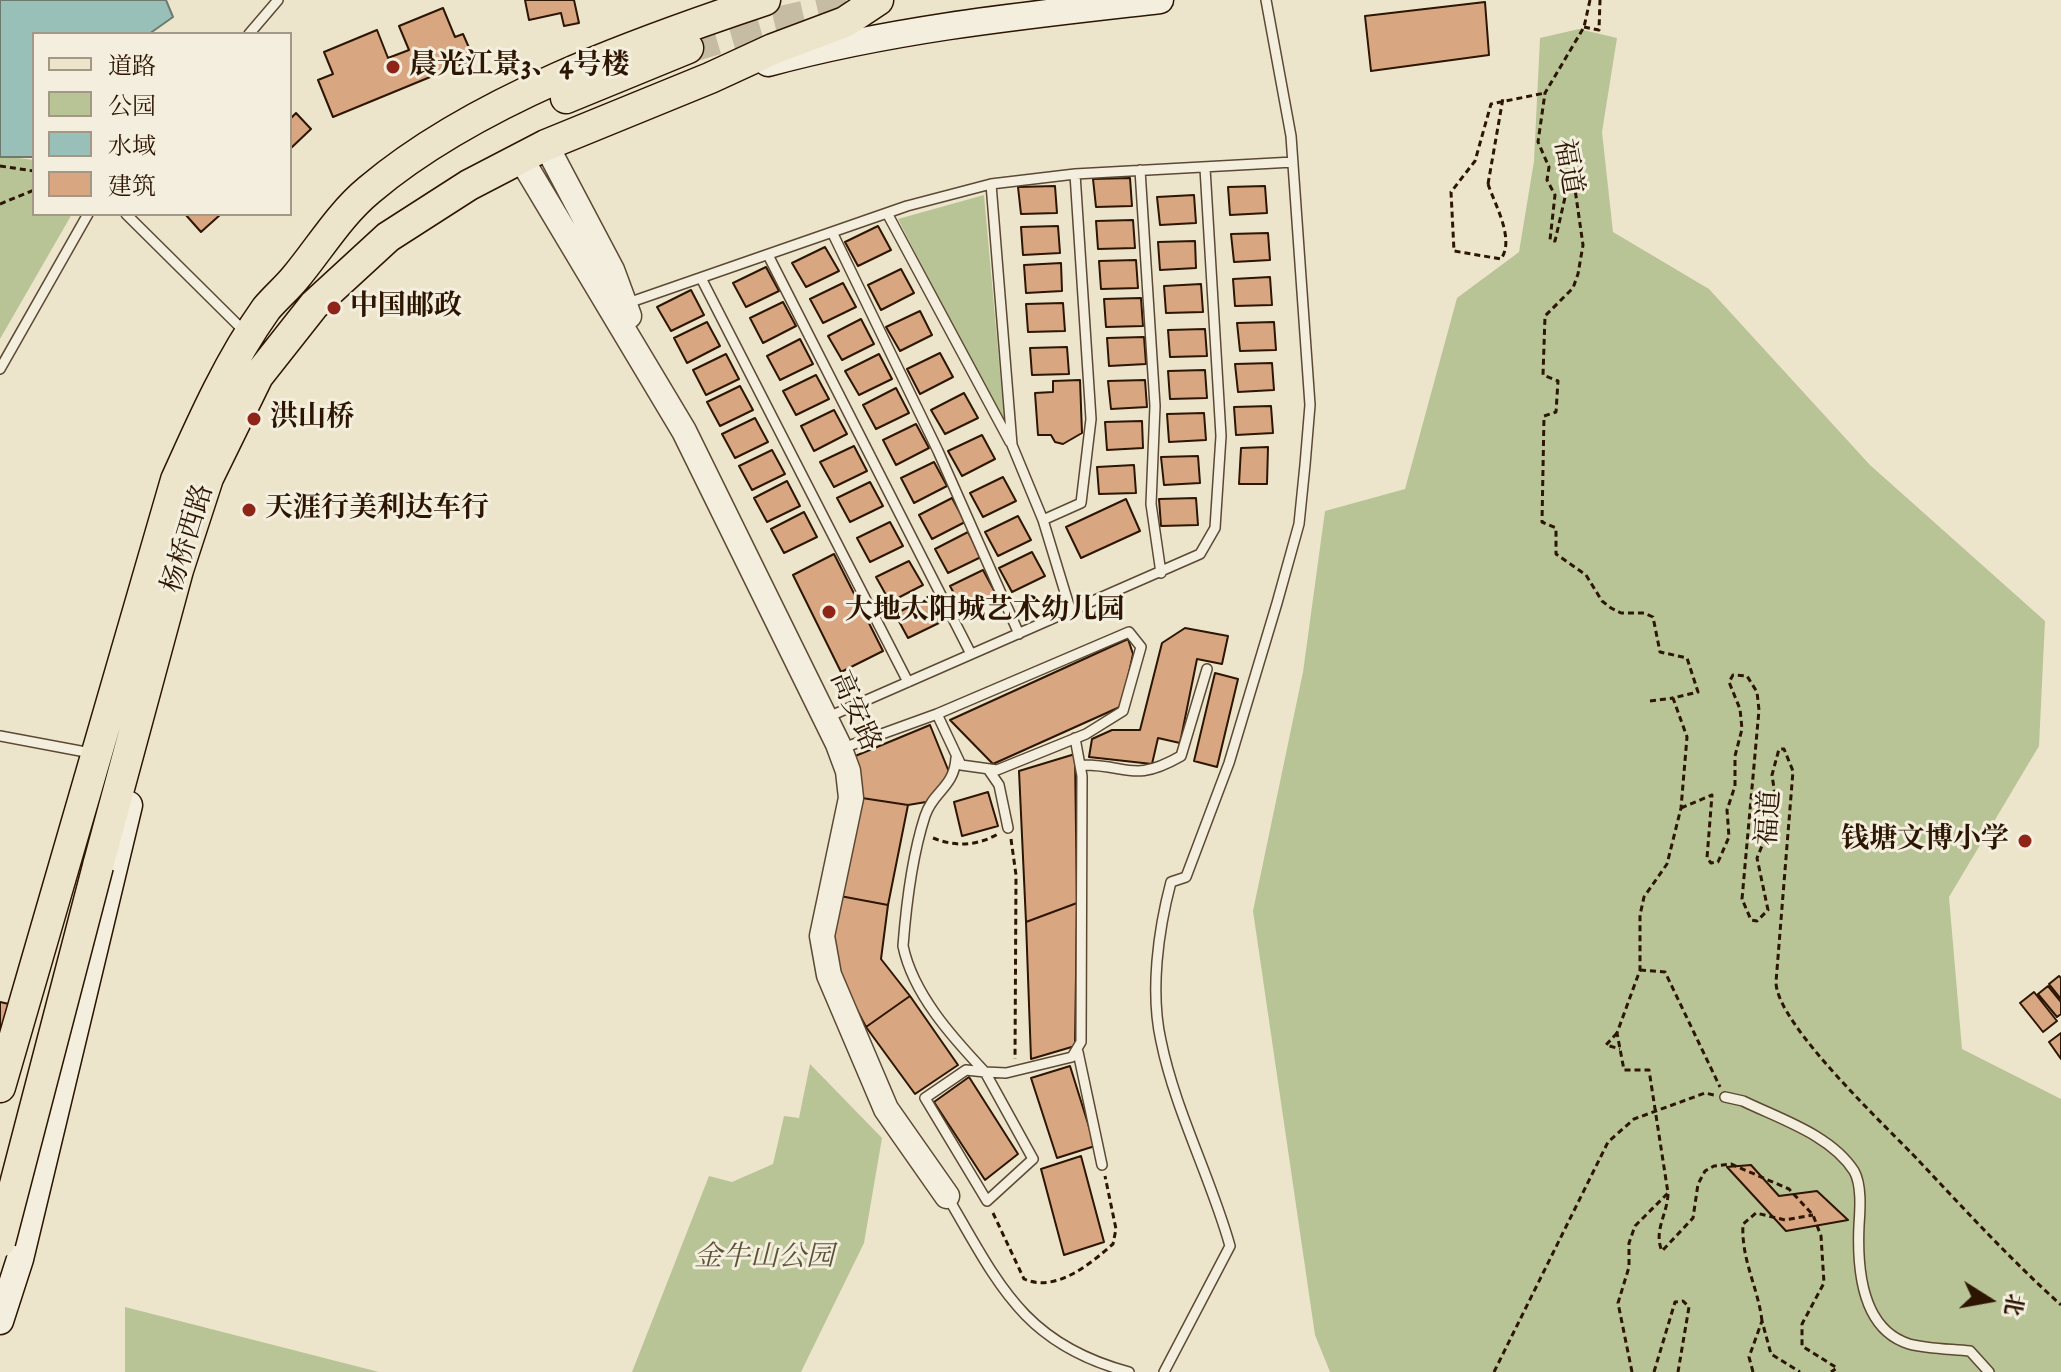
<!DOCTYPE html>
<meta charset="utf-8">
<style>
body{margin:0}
#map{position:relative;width:2061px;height:1372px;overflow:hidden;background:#ece5cb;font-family:"IM FELL English","Noto Serif SC",serif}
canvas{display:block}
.legend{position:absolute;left:32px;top:32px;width:260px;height:184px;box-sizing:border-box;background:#f3eedd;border:2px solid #a39785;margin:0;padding:10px 14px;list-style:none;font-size:24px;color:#2c1501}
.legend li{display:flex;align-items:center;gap:16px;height:40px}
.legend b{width:40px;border:2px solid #a39785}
.north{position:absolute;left:1949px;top:1260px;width:80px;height:80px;-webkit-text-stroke:6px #f3eedd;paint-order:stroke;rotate:101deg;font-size:22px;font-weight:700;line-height:32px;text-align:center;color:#2c1501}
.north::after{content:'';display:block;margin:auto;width:28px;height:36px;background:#2c1501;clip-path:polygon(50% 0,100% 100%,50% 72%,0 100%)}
</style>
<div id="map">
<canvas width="2061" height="1372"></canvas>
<ul class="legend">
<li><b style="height:10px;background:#ece5cb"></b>道路</li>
<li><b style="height:22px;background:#b9c496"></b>公园</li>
<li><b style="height:22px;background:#99bfb9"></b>水域</li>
<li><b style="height:22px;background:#d9a682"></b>建筑</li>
</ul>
<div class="north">北</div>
</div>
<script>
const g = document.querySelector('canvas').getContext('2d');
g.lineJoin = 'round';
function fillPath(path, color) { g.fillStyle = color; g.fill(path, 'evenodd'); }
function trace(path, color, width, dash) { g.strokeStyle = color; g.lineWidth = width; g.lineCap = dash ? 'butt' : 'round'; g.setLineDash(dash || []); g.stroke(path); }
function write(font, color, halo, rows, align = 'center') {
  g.font = font + ' "IM FELL English","Noto Serif SC",serif'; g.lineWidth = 6; g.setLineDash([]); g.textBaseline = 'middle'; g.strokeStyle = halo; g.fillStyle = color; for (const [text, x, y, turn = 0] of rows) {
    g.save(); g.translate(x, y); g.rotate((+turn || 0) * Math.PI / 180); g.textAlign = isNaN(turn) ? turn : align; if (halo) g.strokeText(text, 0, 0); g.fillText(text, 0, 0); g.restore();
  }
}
fillPath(new Path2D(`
 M1579,29L1617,38L1602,132L1613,232L1709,289L1870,465L2045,621L2039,746L1949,897L1962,1049L2061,1099V1372H1330L1315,1335L1253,911L1303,672L1325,511L1405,489L1457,298L1519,252L1534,161L1540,38Z
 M3,156L34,160V214H72L0,339V157Z
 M984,195L1005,428L898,219Z
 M810,1064L882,1138L864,1243L801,1372H632L709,1176L732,1182L773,1164L784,1116L799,1118Z
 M125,1307L379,1372H125Z`), '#b9c496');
const water = new Path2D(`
 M0,0H166L173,17L149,34H34V157H0Z`);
fillPath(water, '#99bfb9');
trace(water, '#6d7b6f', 2);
const building = new Path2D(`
 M525,0H574L579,23L564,26L561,13L529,20Z
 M1485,2L1489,55L1371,71L1365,16Z
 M443,8L455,37L463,34L474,59L333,117L318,80L333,74L324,52L377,30L388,58L409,50L399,26Z
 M296,113L311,129L290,149V119Z
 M1130,178L1132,206L1096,207L1093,179Z
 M1055,186L1057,213L1021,214L1018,187Z
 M1265,186L1267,213L1230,215L1228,187Z
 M1194,195L1196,223L1160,225L1157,197Z
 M185,214H221L201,232Z
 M1133,220L1135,248L1098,249L1096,221Z
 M878,226L891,250L858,266L845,242Z
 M1058,226L1060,253L1023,255L1021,227Z
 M1268,233L1270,260L1234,262L1231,234Z
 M1195,241L1196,268L1160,270L1158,242Z
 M825,247L839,271L806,287L792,263Z
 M1136,260L1138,288L1101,289L1099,261Z
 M1061,263L1062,291L1026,293L1024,265Z
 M766,267L779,291L746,307L733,283Z
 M901,269L914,293L881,310L868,285Z
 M1270,277L1272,305L1235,306L1233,279Z
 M843,283L856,307L823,323L810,299Z
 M1201,284L1203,312L1166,313L1164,286Z
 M691,290L704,315L671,331L657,307Z
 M1141,298L1143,326L1106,327L1104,299Z
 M783,302L796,326L763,343L750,318Z
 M1063,303L1065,331L1028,332L1026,304Z
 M920,311L932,335L900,351L886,327Z
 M861,319L874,344L842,360L828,336Z
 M707,322L720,346L687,363L674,338Z
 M1274,322L1276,350L1240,351L1237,323Z
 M1205,329L1207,356L1170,357L1168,330Z
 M1144,337L1146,364L1109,366L1107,338Z
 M800,339L813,364L780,380L767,356Z
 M1067,347L1069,374L1032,375L1030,348Z
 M940,353L953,377L920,394L907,369Z
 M726,354L739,379L706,395L693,370Z
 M879,354L892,379L859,395L845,371Z
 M1272,363L1274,390L1238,392L1235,364Z
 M1205,370L1207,398L1170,399L1168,371Z
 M816,375L829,399L796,415L783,391Z
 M1080,380L1082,433L1063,444L1055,442L1051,435H1038L1035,393L1053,392V381Z
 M1145,380L1147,407L1111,409L1108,381Z
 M740,386L753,410L720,426L707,402Z
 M896,388L909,413L876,429L863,405Z
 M964,393L978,418L945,434L931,410Z
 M1271,406L1273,433L1236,435L1234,407Z
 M834,410L847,434L814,451L801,426Z
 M1204,413L1206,440L1169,442L1167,414Z
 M755,418L768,442L735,458L722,434Z
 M1142,421L1143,448L1107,450L1105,422Z
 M916,424L929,448L896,465L883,440Z
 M982,435L995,459L962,476L948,451Z
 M854,446L867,471L834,487L820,462Z
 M1268,447L1267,484H1239L1241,448Z
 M772,450L785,474L752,490L739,466Z
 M1198,456L1200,483L1164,485L1161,457Z
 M934,462L947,486L914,503L901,478Z
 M1134,465L1136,493L1099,494L1097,467Z
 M1003,477L1016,501L983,517L970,493Z
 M787,481L800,506L767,522L754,498Z
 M870,482L883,506L850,522L837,498Z
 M952,498L965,522L932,539L919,515Z
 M1196,498L1198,525L1161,526L1159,499Z
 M1126,499L1140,531L1081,558L1066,527Z
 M804,512L817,537L784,553L771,529Z
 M1018,516L1031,540L998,556L985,532Z
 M890,522L903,546L870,562L857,538Z
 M968,532L981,557L948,573L935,549Z
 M1032,552L1045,576L1012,592L999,568Z
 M834,554L883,651L841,672L793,575Z
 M909,561L923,585L890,602L876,577Z
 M983,570L996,594L963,610L950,586Z
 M928,597L941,622L908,638L895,614Z
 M1185,628L1228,636L1222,664L1197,659L1180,743L1158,738L1152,764L1089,757L1092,739L1112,730H1140L1162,643Z
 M1128,639L1133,654L1122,706L993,764L950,720Z
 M1215,673L1238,679L1217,767L1194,761Z
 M930,725L949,772L944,787L926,802L908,805L862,798L848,759Z
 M1075,754L1077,903L1026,922L1019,771Z
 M988,792L998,826L962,836L954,802Z
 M862,798L908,805L888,905L840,896Z
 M840,896L888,905L881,959L910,996L866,1027L830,958Z
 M1077,903L1075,1046L1031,1059L1026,922Z
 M2059,976L2061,978V999L2049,984Z
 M2048,986L2061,1002V1014L2057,1017L2038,994Z
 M2034,992L2057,1021L2043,1032L2020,1003Z
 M910,996L958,1065L915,1094L866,1027Z
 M0,1002L9,1004L0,1041Z
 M2061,1033V1059L2049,1042Z
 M1070,1066L1095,1146L1057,1158L1031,1078Z
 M969,1077L1018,1154L985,1180L934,1102Z
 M1081,1156L1104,1242L1064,1255L1041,1169Z
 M1751,1165L1779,1196L1817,1191L1848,1220L1786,1231L1727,1167Z`);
fillPath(building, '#d9a682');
trace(building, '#2c1501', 2);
trace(new Path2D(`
 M688,48L773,23L872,0`), '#c6bba3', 30, [30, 15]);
const service = new Path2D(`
 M249,34L278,0
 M1140,170L1155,406L1151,504L1161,573
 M991,184L1012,445L1043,520L1071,612
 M887,213L1010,442
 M126,214L246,333
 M832,232L938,451L1019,634
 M768,255L971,654
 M701,278L908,682
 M628,303L907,206L991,184L1075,174L1293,162
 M0,369L88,214
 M1043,520L1081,503L1091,419L1075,174
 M828,717L1200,554L1215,528L1221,436L1205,168
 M0,736L91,753
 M843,748L937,714L1129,632L1141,647L1123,711L1086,734L997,770L961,765L937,714
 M956,758C954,788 933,791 925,816C913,853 906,907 903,946C913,994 952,1037 985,1072L1006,1073L1072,1057L1081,1042L1082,776L1075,738
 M1081,765C1128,764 1132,784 1181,756L1207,669
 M988,769L999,785L1008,828
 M1078,1052L1102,1165
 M966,1070L985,1072L1033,1159L987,1201L925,1098Z
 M1725,1097L1743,1101C1780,1119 1831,1135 1854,1171C1862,1185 1860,1210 1859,1225C1857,1268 1861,1329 1909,1344C1928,1349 1951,1349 1970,1351L1989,1372
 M947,1196C998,1283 1023,1344 1129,1372
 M1164,1372L1230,1246C1211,1178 1175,1110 1161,1041C1150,992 1158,931 1171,882L1186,877L1229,763L1277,603L1299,524L1305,465L1310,405L1291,136L1266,0`);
const tertiary = new Path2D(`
 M546,145L612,270L629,316
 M520,157L684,431L838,744L848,771L851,798L822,936L829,975L886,1109L947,1196`);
const secondary = new Path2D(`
 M768,63C897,28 1028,15 1160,0
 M0,1321L20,1259L129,805`);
const primary = new Path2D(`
 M566,98L688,48
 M98,866L178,570L208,478L258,376L314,305L388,237L469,185L546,145L710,78L773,49L845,22L878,0
 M0,1087L176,480C202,422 229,361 266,309C275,298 286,289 295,278C320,248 339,215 369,190C474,101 636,43 765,0`);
trace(service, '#5c4934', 12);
trace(tertiary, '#5c4934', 27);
trace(secondary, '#2c1501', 29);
trace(primary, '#2c1501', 33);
trace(new Path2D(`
 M1584,27L1599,30L1600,0
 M0,166L34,171
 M1488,184L1503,98
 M0,204L34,190
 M1650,701L1673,698
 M1681,808L1712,795L1707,858L1711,863L1718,862L1729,837L1727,810L1735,786V756L1742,729L1740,709L1729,682L1733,675L1747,676L1757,692L1759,710L1742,899L1751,920L1757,921L1768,910L1757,858L1777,809L1772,775L1779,749H1784L1793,771L1776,982C1776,1024 1888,1128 1919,1161C1966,1211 2011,1260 2061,1305
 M933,838C955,847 977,846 998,834
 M1011,839L1016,875L1015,1059
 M1640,970L1665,972L1720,1087
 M1617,1033L1606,1045L1620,1049
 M993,1213L1024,1279C1056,1293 1090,1264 1113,1244L1116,1229L1105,1176
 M1762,1321C1758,1287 1741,1260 1743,1224L1756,1213L1785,1220L1813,1215
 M1494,1372L1608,1142L1634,1119L1705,1093L1714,1095
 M1632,1372L1618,1303L1629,1267V1243L1635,1226L1668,1193
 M1654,1372L1675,1302L1683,1301L1689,1307L1678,1372
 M1753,1372L1749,1357L1762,1321L1771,1354L1800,1372`), '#2c1501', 3, [6, 4]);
trace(service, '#f3eedd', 9);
trace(tertiary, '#f3eedd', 24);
trace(secondary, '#f3eedd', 26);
trace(primary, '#ece5cb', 30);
const primaryBridge = new Path2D(`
 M0,1242L98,866`);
trace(primaryBridge, '#2c1501', 33, []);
trace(new Path2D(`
 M1590,0L1584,27L1545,93L1538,142L1549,167L1547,180L1555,195L1550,240L1555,241L1569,180L1574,182L1583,245L1578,274L1573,288L1545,316L1543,375L1558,381L1556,412L1544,416L1542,522L1556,528V554L1586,575L1602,601L1611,608L1621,613H1644L1653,617L1660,652L1687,658L1698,692L1673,698L1687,737L1681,808L1667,864L1644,897L1640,915V970L1617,1033L1624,1070H1649L1668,1193C1668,1213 1653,1231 1662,1251L1693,1218L1698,1184L1705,1171L1714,1166L1731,1164L1789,1189L1813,1215L1821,1236L1824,1283L1802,1324V1346L1837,1368L1831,1372
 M1488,184C1495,205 1515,239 1501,259L1454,251L1451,192L1475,161L1491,104L1545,93`), '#2c1501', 3, [6, 4]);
trace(primaryBridge, '#ece5cb', 30);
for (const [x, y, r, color] of [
 [393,67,8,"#8f2418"],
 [334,308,8,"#8f2418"],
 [254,419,8,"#8f2418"],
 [249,510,8,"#8f2418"],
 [829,612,8,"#8f2418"],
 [2025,841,8,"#8f2418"]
]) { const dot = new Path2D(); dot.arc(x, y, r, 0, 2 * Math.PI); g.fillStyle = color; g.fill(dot); trace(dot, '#f3eedd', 3); }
write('bold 28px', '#2c1501', '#f3eedd', [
 ["晨光江景3、4号楼",409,67],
 ["中国邮政",350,308],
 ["洪山桥",270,419],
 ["天涯行美利达车行",265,510],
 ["大地太阳城艺术幼儿园",845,612],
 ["钱塘文博小学",2009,841,"right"]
], 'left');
write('28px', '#2c1501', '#f3eedd', [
 ["福道",1566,167,80],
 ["杨桥西路",190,539,-73],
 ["高安路",853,712,66],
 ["福道",1771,818,-86]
]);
write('italic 28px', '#5d5235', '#f3eedd', [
 ["金牛山公园",764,1259]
]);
</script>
